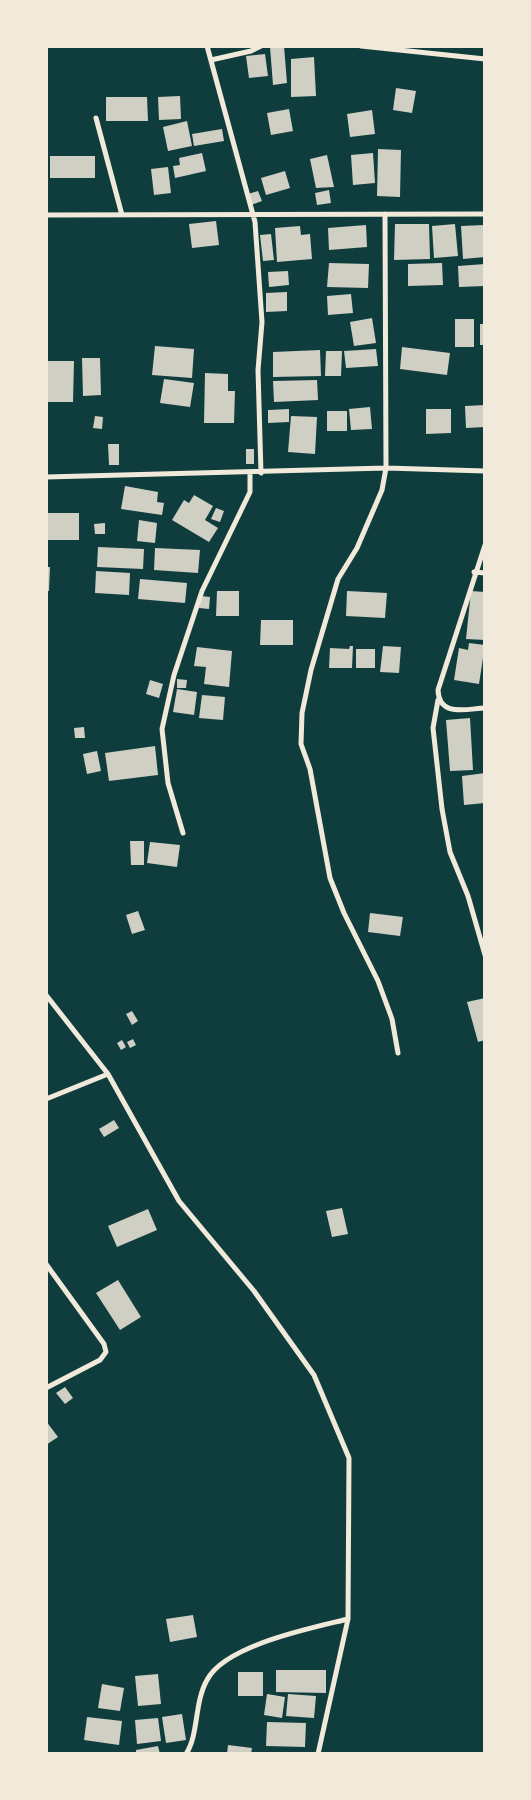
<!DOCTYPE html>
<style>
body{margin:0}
#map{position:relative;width:531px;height:1800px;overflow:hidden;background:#0f3d3e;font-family:"IBM Plex Sans",sans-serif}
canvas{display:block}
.frame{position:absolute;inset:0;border:48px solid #f1e9da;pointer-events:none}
</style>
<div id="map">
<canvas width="531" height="1800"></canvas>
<div class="frame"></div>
</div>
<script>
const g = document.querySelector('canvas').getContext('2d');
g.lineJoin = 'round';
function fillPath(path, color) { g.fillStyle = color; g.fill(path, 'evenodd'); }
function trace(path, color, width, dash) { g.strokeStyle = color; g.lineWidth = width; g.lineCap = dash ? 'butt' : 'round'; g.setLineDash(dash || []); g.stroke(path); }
fillPath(new Path2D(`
 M280,46H284L287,83L273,85L270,47Z
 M265,54L268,76L249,78L246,56Z
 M314,57L316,96L291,97V59Z
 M396,88L416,91L412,113L393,110Z
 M180,96L181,119L159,120L158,97Z
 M106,97H147L148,121H106Z
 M289,109L293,131L271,135L267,113Z
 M372,110L375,134L350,137L347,114Z
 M187,121L192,146L168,151L163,127Z
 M222,129L224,141L194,146L192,134Z
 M378,149L401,150L400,197L377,196Z
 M202,153L206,171L175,178L173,166L180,165L179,158Z
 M373,153L375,183L353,185L351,155Z
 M327,155L334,187L316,188L310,159Z
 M50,156H95V178H50Z
 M168,167L171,193L154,195L151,169Z
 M285,171L290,188L266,195L261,178Z
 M329,190L331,203L317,205L315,193Z
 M258,191L262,201L251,205L248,194Z
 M216,221L219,245L192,248L189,224Z
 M395,224H429L430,259L394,260Z
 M455,224L458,256L434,258L432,226Z
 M366,225L367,247L329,250L328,228Z
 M485,225V257L463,259L461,226Z
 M300,226L301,235L310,234L312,259L277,262L275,228Z
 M271,234L274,260L263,261L260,235Z
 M329,263L369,264L368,288L327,287Z
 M442,263L443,285L408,286V264Z
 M485,264V286L459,287L458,266Z
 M288,271L289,285L269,287L268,272Z
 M287,292V311L266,312V293Z
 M351,294L353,313L328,315L327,296Z
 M372,318L376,343L354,346L350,322Z
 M455,319H474V347H455Z
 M480,324H485V345H480Z
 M155,346L194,349L192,378L152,375Z
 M402,347L450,353L447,375L400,369Z
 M376,349L378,366L346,368L344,351Z
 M320,350L321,376L273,377V352Z
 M326,351H342L341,376H325Z
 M82,358H100L101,395L83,396Z
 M46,361H74L73,402H46Z
 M205,373L228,374V391H235L234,423H204Z
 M164,379L194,383L190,407L160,403Z
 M317,380L318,400L274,402L273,381Z
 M485,405V427L466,428L465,406Z
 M370,407L372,429L351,430L349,409Z
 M289,409V422L268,423V410Z
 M426,409H451V433L426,434Z
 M327,411H347V431H327Z
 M95,416L103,417L102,429L93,428Z
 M291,416L317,417L315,454L288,452Z
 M108,444H119V465H109Z
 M246,449H254V464H246Z
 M125,486L158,492L157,502L164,503L162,515L121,509Z
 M194,495L213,506L205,520L218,528L209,542L172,520L184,500L189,503Z
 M216,508L224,511L220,522L211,519Z
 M46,513H79V540H46Z
 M139,520L157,523L155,543L137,541Z
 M105,523V534H95L94,524Z
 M98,547L144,549L143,569L97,567Z
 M155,548L200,550L198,573L154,570Z
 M46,567H50L49,591H46Z
 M96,571L130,573L129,595L95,593Z
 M140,579L187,583L185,603L138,599Z
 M217,591H239V616H216Z
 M347,591L387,593L385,618L346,616Z
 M471,591L485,592V640L466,639Z
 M201,596L210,597L209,609L199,608Z
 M261,620H293V645H260Z
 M469,643L485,645L479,684L454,680L459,648L468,650Z
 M350,646H353L352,668H329L330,648L349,649Z
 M383,646L401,647L399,673L380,672Z
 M197,647L232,651L229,687L204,684L206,667L194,666Z
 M356,649H375V668H356Z
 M177,679L187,680L186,688H177Z
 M150,680L163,684L159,698L146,694Z
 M177,689L197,692L194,715L173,712Z
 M202,695L225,697L223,720L199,718Z
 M470,718L473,770L450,771L446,720Z
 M84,727L85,738H75L74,728Z
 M155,746L158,775L109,781L105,753Z
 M97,751L101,771L87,774L83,754Z
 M485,773V803L464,805L462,776Z
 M130,841H144V865H131Z
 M150,842L180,845L177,867L147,863Z
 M138,911L145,930L132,934L126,915Z
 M370,913L403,917L400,936L368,932Z
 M485,998V1040L478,1042L467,1002Z
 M132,1011L138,1021L132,1025L126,1014Z
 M133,1039L136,1045L130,1048L127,1042Z
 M122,1040L126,1047L121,1050L117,1043Z
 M114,1120L119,1128L104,1137L99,1129Z
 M342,1208L348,1234L332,1237L326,1211Z
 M148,1209L157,1230L117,1247L108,1226Z
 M118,1280L141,1317L120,1330L96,1293Z
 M65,1387L73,1398L65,1404L56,1393Z
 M46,1421L58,1437L46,1445Z
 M193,1615L197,1637L170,1642L166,1619Z
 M276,1670H326V1693L276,1692Z
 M238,1672H263V1696H238Z
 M158,1674L161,1704L138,1706L135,1676Z
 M102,1684L124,1688L120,1711L98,1708Z
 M267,1694L285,1697L282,1718L264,1715Z
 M288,1694L316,1696L314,1718L286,1716Z
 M182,1714L186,1740L166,1743L162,1717Z
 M87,1717L122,1721L119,1745L84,1740Z
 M158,1718L161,1741L137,1744L135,1720Z
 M267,1722L306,1723L305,1747L266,1746Z
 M228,1745L252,1748L251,1754H227Z
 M158,1746L160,1754H136V1750Z`), '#cfcfc3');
trace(new Path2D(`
 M207,46L255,222L262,322L258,370L261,473
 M361,46L485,59
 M211,60L251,51L261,46
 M96,118L122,215
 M385,214L386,468L382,490L357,548L338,579L311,670L302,713L301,744L310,769L330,878L344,913L378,981L392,1019L398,1053
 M46,215L485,214
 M46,477L386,468L485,471
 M485,545L438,690C439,717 465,709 485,708
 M474,572L485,573
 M438,700L433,728L442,809L450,852L468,896L485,955
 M183,833L168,783L162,729L174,675L202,591L250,492V473
 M46,995L108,1074L179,1201L254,1291L314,1375L349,1458L348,1619L318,1754
 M46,1099L108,1074
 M46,1264L104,1344L106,1352L100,1360L46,1388
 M186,1754C199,1734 194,1703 207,1680C225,1645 312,1628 348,1619`), '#f1e9da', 5);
</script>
